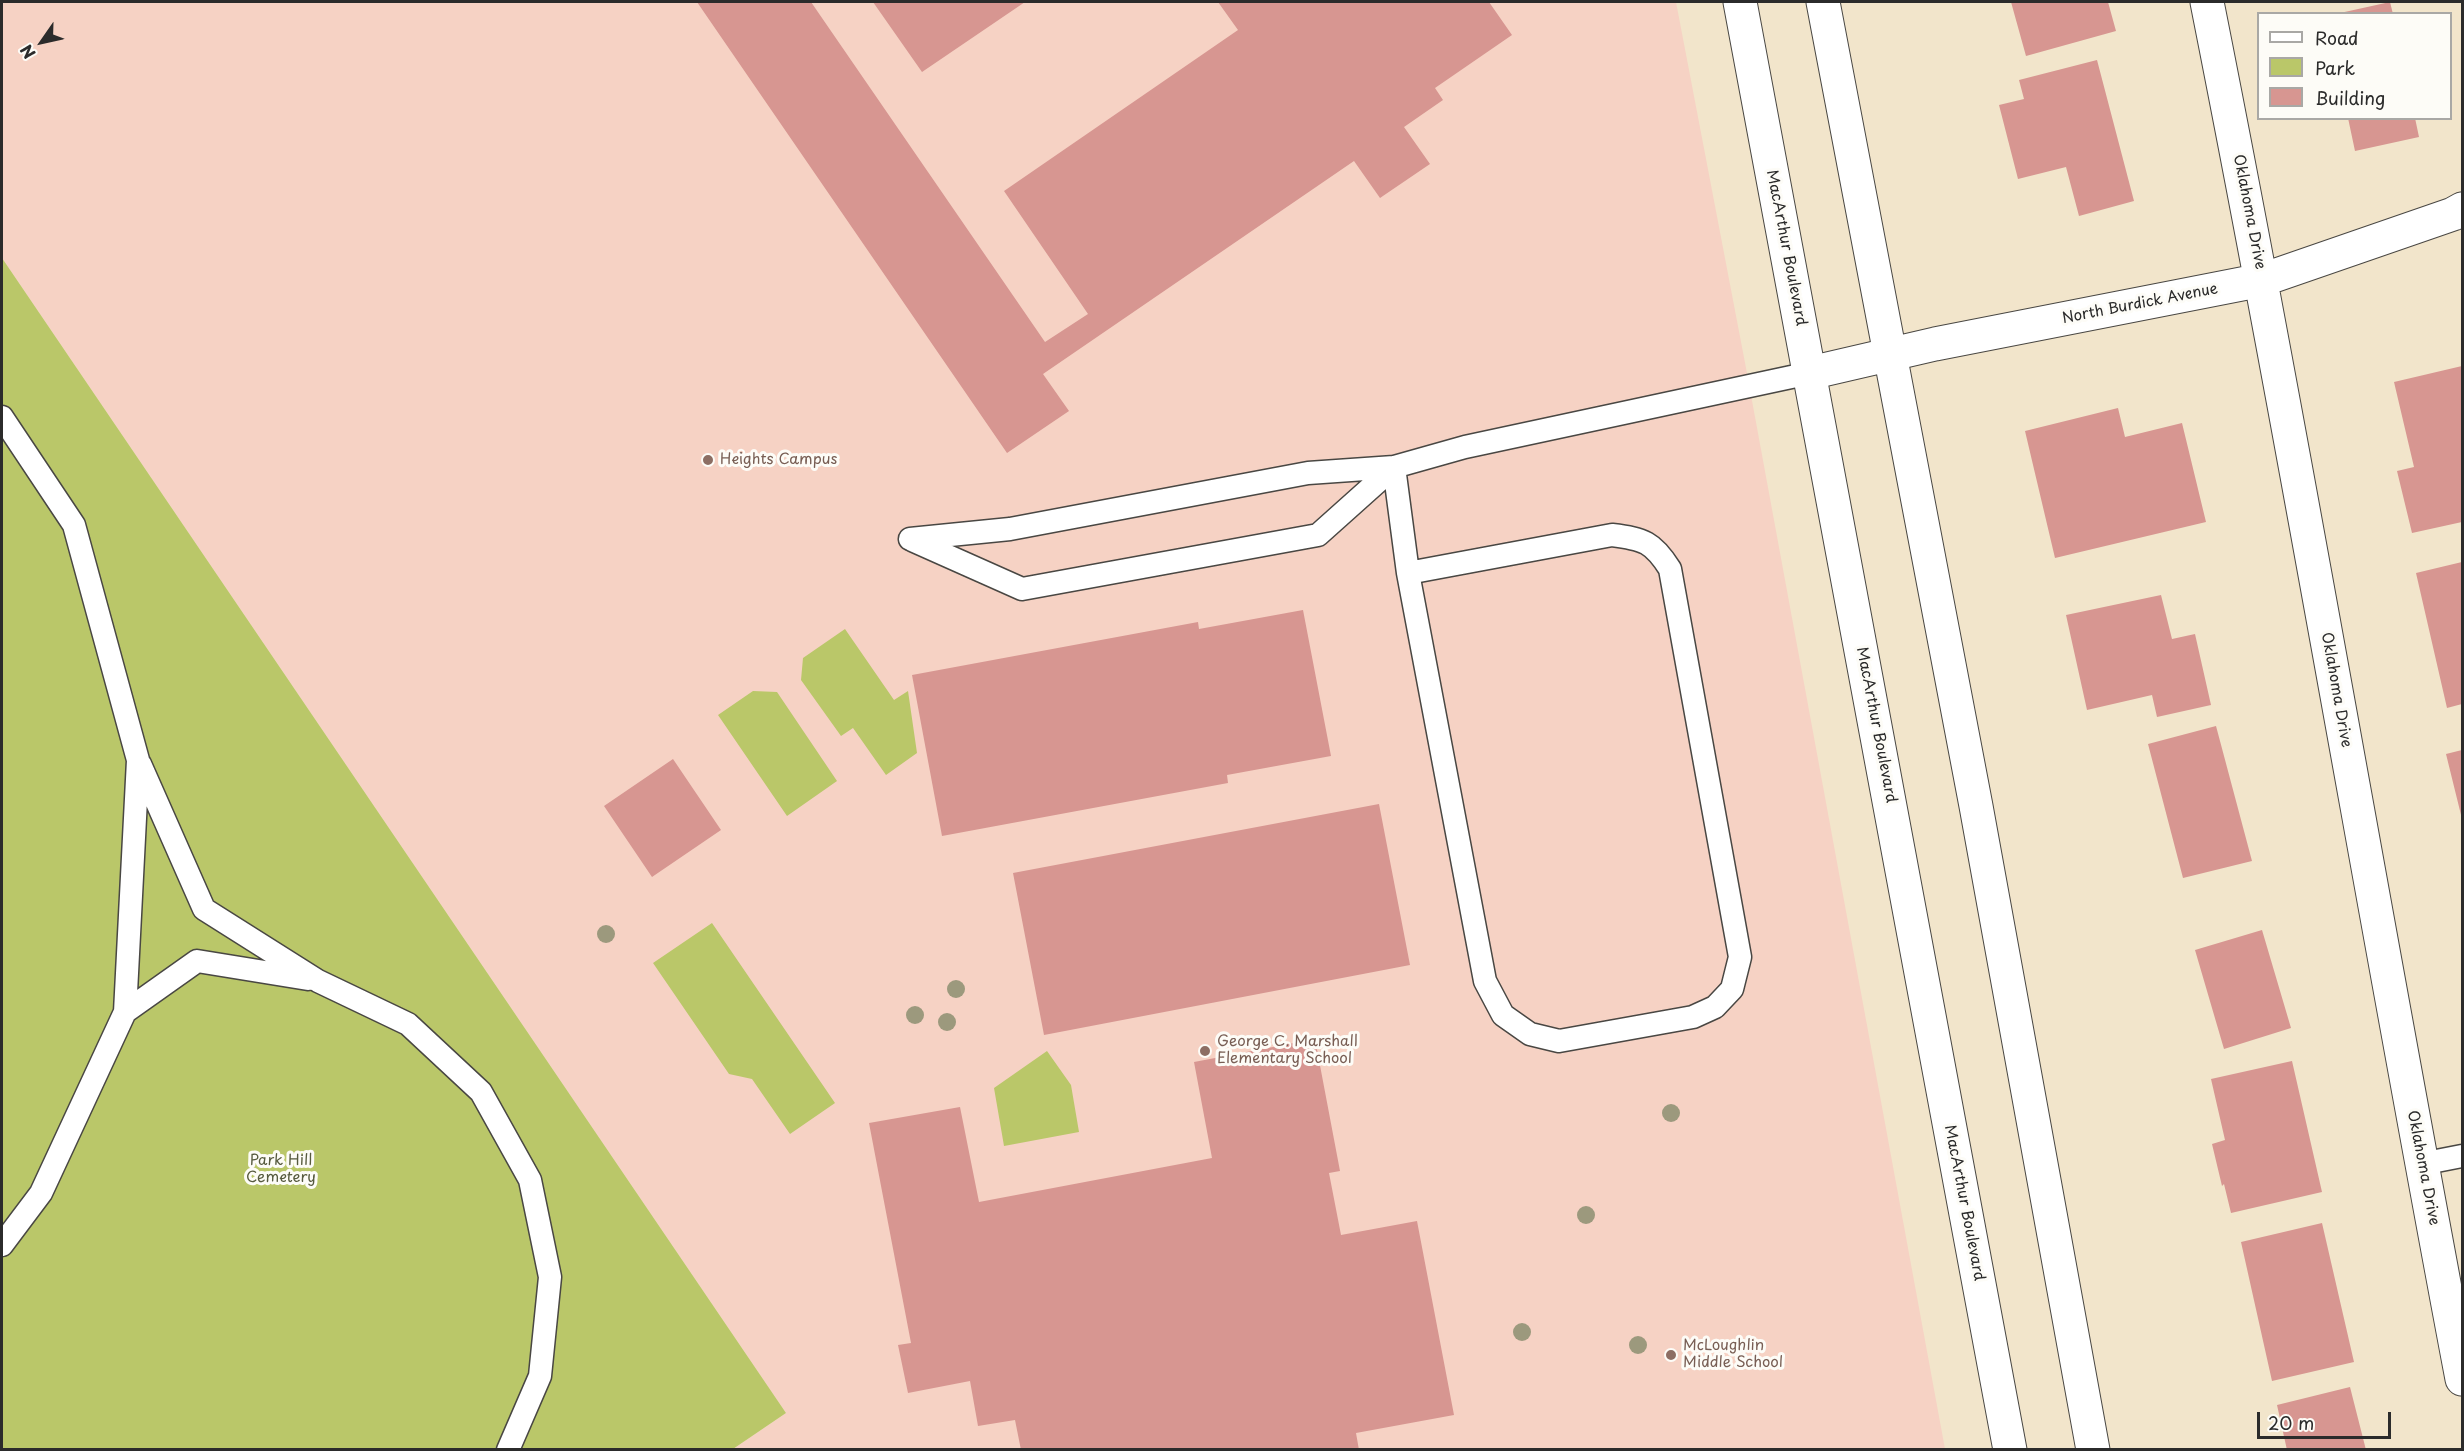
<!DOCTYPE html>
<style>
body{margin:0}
#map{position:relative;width:2464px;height:1451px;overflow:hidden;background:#f2e5cb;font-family:"Playpen Sans",sans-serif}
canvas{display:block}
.frame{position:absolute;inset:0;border:3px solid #2b2b2b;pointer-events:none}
.legend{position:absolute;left:2257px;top:12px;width:195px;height:108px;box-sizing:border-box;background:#fdfcf7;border:2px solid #a9a8a5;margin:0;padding:8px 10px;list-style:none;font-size:18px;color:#2b2b2b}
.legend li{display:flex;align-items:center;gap:12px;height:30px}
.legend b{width:30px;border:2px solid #a9a8a5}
.north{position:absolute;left:12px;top:12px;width:60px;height:60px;-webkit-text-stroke:4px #fdfcf7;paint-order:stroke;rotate:236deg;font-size:16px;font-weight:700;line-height:24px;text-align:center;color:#2b2b2b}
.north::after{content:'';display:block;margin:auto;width:21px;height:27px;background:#2b2b2b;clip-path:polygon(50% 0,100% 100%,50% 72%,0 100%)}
.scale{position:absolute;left:2257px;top:1412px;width:134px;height:27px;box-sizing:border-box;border:3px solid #2b2b2b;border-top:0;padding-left:8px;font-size:18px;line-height:21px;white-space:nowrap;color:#2b2b2b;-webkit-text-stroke:4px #fdfcf7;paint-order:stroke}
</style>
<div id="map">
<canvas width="2464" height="1451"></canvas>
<div class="frame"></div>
<ul class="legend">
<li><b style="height:8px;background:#fff"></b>Road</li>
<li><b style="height:16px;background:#bac769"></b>Park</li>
<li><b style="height:16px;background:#d79691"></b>Building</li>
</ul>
<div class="north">N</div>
<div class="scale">20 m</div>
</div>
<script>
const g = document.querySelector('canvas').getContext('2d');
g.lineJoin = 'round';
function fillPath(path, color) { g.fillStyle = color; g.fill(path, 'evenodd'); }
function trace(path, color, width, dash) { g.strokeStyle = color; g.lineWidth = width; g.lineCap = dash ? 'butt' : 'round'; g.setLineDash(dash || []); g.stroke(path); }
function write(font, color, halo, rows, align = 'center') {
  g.font = font + ' "Playpen Sans",sans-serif'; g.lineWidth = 6; g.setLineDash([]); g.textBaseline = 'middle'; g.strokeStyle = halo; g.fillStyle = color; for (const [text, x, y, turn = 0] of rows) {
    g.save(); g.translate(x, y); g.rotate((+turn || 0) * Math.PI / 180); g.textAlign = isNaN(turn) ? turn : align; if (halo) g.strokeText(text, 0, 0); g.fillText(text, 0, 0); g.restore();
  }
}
fillPath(new Path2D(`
 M2,2H1676L1746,368L1945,1449H733L786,1413L2,258Z`), '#f6d2c4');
fillPath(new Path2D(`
 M2,258L786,1413L733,1449H2Z
 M845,629L894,700L908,691L917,753L886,775L853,728L841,736L801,680L803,658Z
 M753,691L777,692L837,781L787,816L718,715Z
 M712,923L835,1103L790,1134L752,1079L729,1074L653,963Z
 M1047,1051L1071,1085L1079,1132L1004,1146L994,1088Z`), '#bac769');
fillPath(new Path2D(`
 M697,2H811L1045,342L1088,314L1004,191L1238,30L1218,2H1489L1512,35L1435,88L1443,100L1404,127L1430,164L1380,198L1354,161L1043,374L1069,411L1007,453Z
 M873,2H1025L922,72Z
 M2011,2H2108L2116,31L2026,56Z
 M2390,2L2393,14H2340V13Z
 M2097,60L2134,201L2079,216L2066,167L2018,179L1999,105L2024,99L2019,80Z
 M2348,118H2415L2419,137L2355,151Z
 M2462,366V522L2412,533L2397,471L2414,467L2394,382Z
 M2118,408L2125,437L2182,423L2206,522L2055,558L2025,431Z
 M2462,562V704L2447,708L2416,573Z
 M2161,595L2172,639L2195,634L2211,705L2157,717L2152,695L2087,710L2066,615Z
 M1303,610L1331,756L1227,775L1228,783L942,836L912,675L1198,622L1199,629Z
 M2216,726L2252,861L2183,878L2148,744Z
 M2462,750V819L2446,754Z
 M673,759L721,830L652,877L604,806Z
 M1379,804L1410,965L1044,1035L1013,873Z
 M2262,930L2291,1028L2224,1049L2195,950Z
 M1315,1039L1340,1171L1329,1173L1341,1235L1417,1221L1454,1415L1356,1433L1359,1450H1021L1015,1420L978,1426L970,1381L908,1393L898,1345L911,1343L869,1123L960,1107L979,1202L1212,1158L1194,1062Z
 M2292,1061L2322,1192L2231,1213L2224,1184L2222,1186L2212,1144L2225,1140L2211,1079Z
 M2322,1223L2354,1362L2272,1381L2241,1242Z
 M2350,1387L2366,1450H2287L2277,1405Z`), '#d79691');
const lane = new Path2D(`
 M2,417L74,525L138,760L125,1012L41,1193L2,1245
 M1394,467L1408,573L1485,981L1503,1015L1530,1034L1559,1041L1693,1017L1715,1007L1732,989L1740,957L1670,569C1653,542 1644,539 1612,535L1408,573
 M910,539L1010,529L1308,473L1394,467L1465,447L1810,373
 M912,540L1022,589L1318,535L1394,467
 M140,764L204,909L318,981L408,1024L481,1092L530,1180L550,1277L540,1376L508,1450
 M125,1012L197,961L308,979
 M2421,1164L2462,1156`);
const street = new Path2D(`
 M2207,2C2298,460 2375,920 2462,1379
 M1810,373L1935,344L2262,280L2453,214L2462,209`);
const secondary = new Path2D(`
 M1740,2L2010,1450
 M1823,2L1976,806L2093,1450`);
trace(lane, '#494743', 25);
trace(street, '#494743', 35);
trace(secondary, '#494743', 35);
trace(lane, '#fff', 22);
trace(street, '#fff', 33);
trace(secondary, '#fff', 33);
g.fillStyle = '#9c997d';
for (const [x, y] of [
 [606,934],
 [956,989],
 [915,1015],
 [947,1022],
 [1671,1113],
 [1586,1215],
 [1522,1332],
 [1638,1345]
]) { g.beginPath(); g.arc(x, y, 9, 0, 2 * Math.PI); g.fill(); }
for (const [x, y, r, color] of [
 [708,460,6,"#8d6e63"],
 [1205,1051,6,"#8d6e63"],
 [1671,1355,6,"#8d6e63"]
]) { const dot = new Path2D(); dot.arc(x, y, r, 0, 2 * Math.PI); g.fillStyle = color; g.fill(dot); trace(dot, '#fdfcf7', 2); }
write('15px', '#2b2b2b', '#fdfcf7', [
 ["Oklahoma Drive",2249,212,79],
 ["MacArthur Boulevard",1786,248,79],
 ["North Burdick Avenue",2140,304,-11],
 ["Oklahoma Drive",2336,690,80],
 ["MacArthur Boulevard",1876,725,79],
 ["Oklahoma Drive",2423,1168,79],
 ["MacArthur Boulevard",1964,1203,79]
]);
write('15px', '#785e54', '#fdfcf7', [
 ["Heights Campus",720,460],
 ["George C. Marshall",1217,1042],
 ["Elementary School",1217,1059],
 ["McLoughlin",1683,1346],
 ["Middle School",1683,1363]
], 'left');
write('15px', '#565a3e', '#fdfcf7', [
 ["Park Hill",281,1161],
 ["Cemetery",281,1178]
]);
</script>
